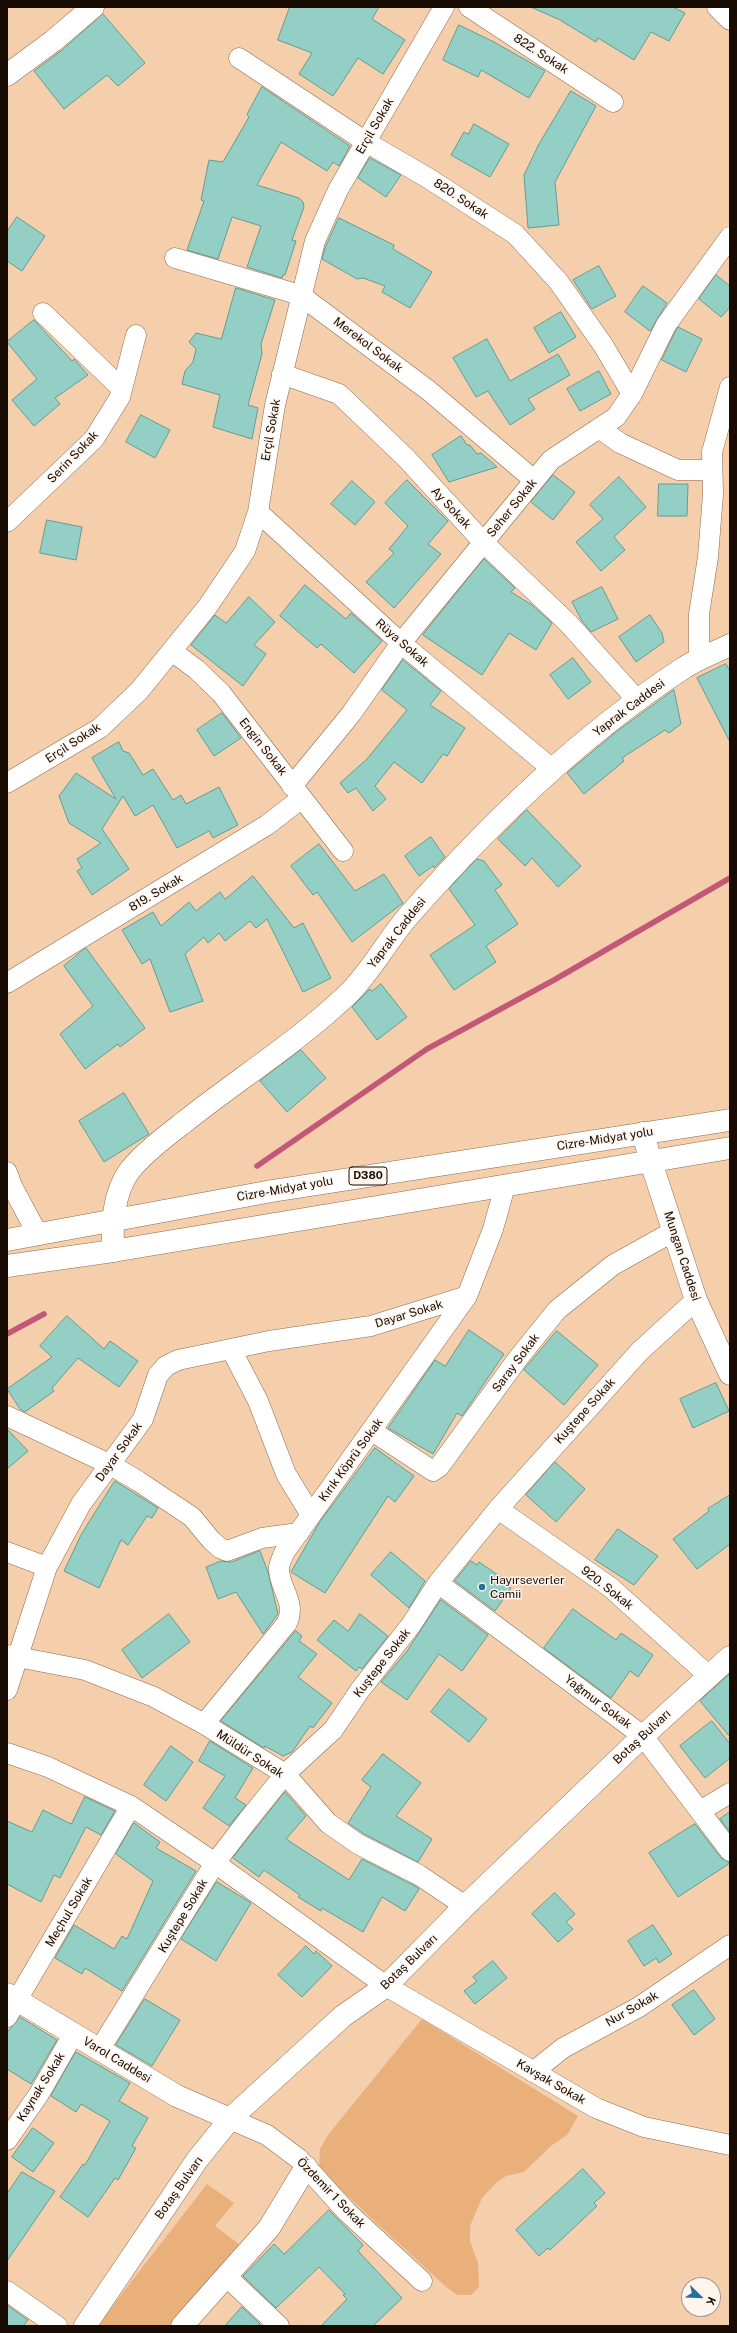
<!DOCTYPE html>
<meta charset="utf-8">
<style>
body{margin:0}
#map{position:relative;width:737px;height:2333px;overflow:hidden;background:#f5ceac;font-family:"Public Sans",sans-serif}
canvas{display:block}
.frame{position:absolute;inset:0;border:8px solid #180b02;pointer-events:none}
.north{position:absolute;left:681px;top:2277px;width:40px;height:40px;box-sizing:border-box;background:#fdf5ee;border:1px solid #a19790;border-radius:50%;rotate:113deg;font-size:11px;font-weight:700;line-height:16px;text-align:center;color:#180b02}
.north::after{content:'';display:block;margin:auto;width:14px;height:18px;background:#226fa1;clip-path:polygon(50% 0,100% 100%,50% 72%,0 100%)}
</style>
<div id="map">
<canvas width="737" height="2333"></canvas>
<div class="frame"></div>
<div class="north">K</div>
</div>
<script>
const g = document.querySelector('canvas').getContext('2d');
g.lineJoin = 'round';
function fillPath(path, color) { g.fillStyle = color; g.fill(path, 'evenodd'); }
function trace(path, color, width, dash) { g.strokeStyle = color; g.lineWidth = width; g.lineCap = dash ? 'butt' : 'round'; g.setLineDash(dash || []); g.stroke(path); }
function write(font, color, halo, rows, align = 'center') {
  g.font = font + ' "Public Sans",sans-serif'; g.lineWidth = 3; g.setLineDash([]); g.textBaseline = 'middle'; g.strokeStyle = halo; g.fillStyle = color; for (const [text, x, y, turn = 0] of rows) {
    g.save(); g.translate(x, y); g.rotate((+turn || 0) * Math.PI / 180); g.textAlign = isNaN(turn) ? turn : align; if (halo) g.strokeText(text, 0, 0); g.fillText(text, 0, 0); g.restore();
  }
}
fillPath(new Path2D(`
 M422,2019L578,2116L567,2135L551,2146L524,2172L506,2176L496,2183L482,2198L470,2226V2241L478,2263L479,2287L471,2295H457L444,2285L319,2170L320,2149L328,2135Z
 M207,2184L234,2203L215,2226L239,2244L170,2326H97Z`), '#eab07b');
trace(new Path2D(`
 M257,1166L427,1049L554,980L730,878
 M7,1334L44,1314`), '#c25778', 5.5);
const building = new Path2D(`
 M290,7H379L372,19L405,40L383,74L358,58L333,96L299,74L312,53L278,40Z
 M531,7H673L685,13L669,41L651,32L634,60L598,38L596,42L560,20Z
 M103,14L145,63L118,86L107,75L64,109L34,71L61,51Z
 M459,25L494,42L545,71L529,98L481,70L478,77L443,60Z
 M262,87L350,146L339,166L333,162L327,171L281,142L257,185L299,198L303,202L304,207L292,240L296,241L285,275H283L282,278L247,267L261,226L232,217L218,259L187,250L204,201L201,200L209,160L223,162L249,117L247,115Z
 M571,91L596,106L555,182L559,225L528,228L524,175L539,144Z
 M474,124L509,144L490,177L451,155L464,132L468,134Z
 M370,158L401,175L386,197L358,178Z
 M17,217L45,236L22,271L7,261V232Z
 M339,218L394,245L393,249L432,272L410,308L382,292L385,286L363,278L357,279L322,259L325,248Z
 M599,266L616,296L592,309L573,280Z
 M716,275L730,286V307L721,317L699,299Z
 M643,286L667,303L650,331L625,312Z
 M236,288L275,300L261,344L262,354L248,405L258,408L252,439L213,427L220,395L182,384L185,371L193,362L196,349L189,342L196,333L221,339Z
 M561,312L576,337L549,353L534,328Z
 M34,320L72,361L74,359L88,375L55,398L60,404L34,426L12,400L37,379L7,342Z
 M678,327L702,339L686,372L662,360Z
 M487,339L510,381L558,354L570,375L528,399L535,409L510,425L488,391L476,397L453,358Z
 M599,371L611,394L580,411L567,389Z
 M141,415L170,430L155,458L126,442Z
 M461,436L467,445H470L477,454L481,453L497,467L449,482L432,455Z
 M553,475L575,492L553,520L531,502Z
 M619,477L646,507L614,537L625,550L601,571L576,542L603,519L590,505Z
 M407,480L448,521L428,544L441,554L394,608L366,582L394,553L389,549L408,526L385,503Z
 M352,481L375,502L355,525L331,504Z
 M659,484H688L687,516H658Z
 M47,520L82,527L76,560L40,553Z
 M484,559L515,588L511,592L532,605L552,623L536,650L509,633L482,675L423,635Z
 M305,585L346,619L351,613L382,641L354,673L321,644L317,648L280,616Z
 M602,587L618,619L591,632L582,621L572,602Z
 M249,597L275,622L254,645L266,654L243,686L191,645L215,615L226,623Z
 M650,615L662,633L664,642L636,662L619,637Z
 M573,658L591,682L568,699L550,675Z
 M403,660L441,691L430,705L465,728L447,756L443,754L422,783L394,762L375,786L386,799L373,811L356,788L348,793L340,783L367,759L407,710L382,690Z
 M726,664L730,671V742L697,678Z
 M674,690L681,724L669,733L665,730L622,758L624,761L584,794L567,773L616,732Z
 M222,713L241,738L214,756L197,730Z
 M119,742L123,751L129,753L143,775L153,769L173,800L181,795L186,804L219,787L238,825L213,838L209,831L177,848L153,805L135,816L123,796L102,829L129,869L92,895L77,871L82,868L77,859L101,843L69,823L59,796L76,773L116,799L92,758Z
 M527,810L581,866L558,887L532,858L525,866L498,839Z
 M431,837L445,857L434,868L433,866L419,876L405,856Z
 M319,844L355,891L384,874L403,903L352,942L317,892L313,895L291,866Z
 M477,859L484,861L502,885L495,890L518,924L486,946L496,962L454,990L430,955L475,925L449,889Z
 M253,876L294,928L303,923L331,978L303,992L267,919L256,928L250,921L225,941L219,933L208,943L204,937L185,954L203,1001L170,1012L150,959L142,964L122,930L153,912L161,926L189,902L196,911L220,892L225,899Z
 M86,948L145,1028L120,1047L118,1044L85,1069L60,1034L93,1006L64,966Z
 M381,984L407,1017L377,1040L352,1007L370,989L372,991Z
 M301,1050L326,1078L287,1112L260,1081Z
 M124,1093L149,1134L104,1162L79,1121Z
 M67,1316L104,1349L110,1341L138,1361L119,1387L78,1358L52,1388L54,1391L25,1412L20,1409L7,1389L52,1357L40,1346Z
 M469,1330L504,1354L462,1416L457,1413L433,1454L388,1428L435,1360L445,1366Z
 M557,1331L598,1365L564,1405L524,1370Z
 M716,1383L729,1411L693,1428L680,1399Z
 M7,1429L28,1451L7,1469Z
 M375,1448L414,1476L395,1502L388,1496L325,1593L291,1572L319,1523Z
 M555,1462L585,1489L556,1522L526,1495Z
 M115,1481L158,1508L152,1518L147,1516L128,1545L121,1540L99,1588L64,1571L81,1535Z
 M730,1495V1544L697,1569L673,1539L709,1511L708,1509Z
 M618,1529L658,1556L634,1585L595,1560Z
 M260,1551L268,1572L278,1614L263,1634L236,1592L218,1599L206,1567L221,1561L231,1562Z
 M391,1552L425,1581L409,1608L371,1575Z
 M471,1561L477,1565L479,1562L505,1580L503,1583L511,1588L495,1611L455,1581Z
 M441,1600L488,1635L462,1671L439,1654L407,1700L381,1682L407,1651Z
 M573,1609L616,1640L621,1633L653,1655L638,1677L630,1671L611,1698L544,1648Z
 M169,1614L190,1642L142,1678L122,1650Z
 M360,1614L388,1636L362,1669L359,1667L356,1671L317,1640L334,1620L348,1631Z
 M296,1631L302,1636L299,1641L317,1654L298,1677L332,1703L313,1728L310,1726L292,1752L283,1756L265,1746L264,1748L221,1721Z
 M730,1674V1737L700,1701Z
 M449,1689L487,1719L469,1742L431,1712Z
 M712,1721L730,1744V1758L705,1778L680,1746Z
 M210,1741L253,1768L235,1798L246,1805L229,1826L203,1808L225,1776L199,1761Z
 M171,1746L193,1762L166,1801L144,1785Z
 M383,1754L421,1783L396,1816L432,1839L418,1862L364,1834L348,1823L371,1787L362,1780Z
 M285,1792L306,1816L286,1839L349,1880L362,1859L413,1885L419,1889L405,1911L382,1897L363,1932L322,1908L321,1911L298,1897L300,1895L264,1870L259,1877L233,1858Z
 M85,1797L115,1811L101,1835L86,1827L60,1878L54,1875L41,1902L7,1884V1821L32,1832L43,1810L71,1824Z
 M730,1812V1832L720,1819Z
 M134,1823L160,1842L156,1848L196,1871L122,1991L85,1968L82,1974L55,1958L74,1925L114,1949L122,1936L127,1939L153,1881L116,1854Z
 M695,1824L721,1858L730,1863L678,1897L649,1853Z
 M217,1882L251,1903L216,1961L181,1939Z
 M555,1893L575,1914L566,1922L573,1929L558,1942L532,1914Z
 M653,1925L672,1954L659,1963L656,1958L644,1966L628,1941Z
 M306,1946L314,1954L316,1951L332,1966L302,1997L278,1975Z
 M493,1961L507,1978L475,2004L464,1991L477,1981L473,1977Z
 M694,1990L715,2019L694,2035L672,2005Z
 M145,1999L180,2020L152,2066L116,2045Z
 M20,2017L57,2040L31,2084L7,2069V2033Z
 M76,2052L130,2083L119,2101L148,2118L132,2146L136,2148L118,2180L115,2178L88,2217L60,2197L83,2164L85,2165L110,2121L81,2104L76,2112L51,2096Z
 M33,2128L54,2143L33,2172L12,2157Z
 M583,2169L605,2193L594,2203L597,2206L550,2250L548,2248L539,2256L516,2230Z
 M22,2172L55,2191L7,2261V2194Z
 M329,2210L363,2245L358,2251L402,2298L373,2326H321L347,2299L343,2295L345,2294L319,2267L276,2308L243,2276L274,2244L284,2254Z
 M7,2305L28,2320L23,2326H7Z
 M242,2307L260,2324L257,2326H225Z`);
fillPath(building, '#93cfc4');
trace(building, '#619c92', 1);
const street = new Path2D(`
 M469,7L613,102
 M717,7L730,20
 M239,58L366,142L428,178L515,234L558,281L603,345L632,394
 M175,258L300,295L428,390L534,480
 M43,313L122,389
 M282,374L339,394L406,458L484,543L568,623L638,701
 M599,428L620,443L678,470H712
 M258,512L401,643L551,768
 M7,522L94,439L120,397L136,335
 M173,652L196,669L221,693L343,851
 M699,660V614L708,557L713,494L712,452L730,387
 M7,783L100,728L139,691L208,606L245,551L258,512L275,405L315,241L338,190L444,7
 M292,786L351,714L401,643L551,460L616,417L632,394L666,325L730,237
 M7,983L267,825L302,798
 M7,1172L12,1186L38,1235
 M231,1349L258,1401L286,1474L311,1515
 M7,1416L109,1464L138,1481L192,1517L211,1540L220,1548L227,1551L262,1538L299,1533
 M372,1431L433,1471L439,1467L519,1357L557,1310L613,1265L674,1231
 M498,1509L610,1587L709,1676
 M7,1552L47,1567
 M438,1583L643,1736L730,1851
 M7,1655L85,1670L154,1697L204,1724L285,1774L328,1823L358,1844L419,1875L465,1906
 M7,1690L47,1567L81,1504L143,1419L158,1375L166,1366L178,1360L269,1341L371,1326L467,1296
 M204,1724L287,1623C297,1601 278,1587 279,1568C279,1563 283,1557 284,1553L467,1296L493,1229L505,1186
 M7,1753L48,1767L131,1806L215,1863L386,1986L596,2108L644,2127L730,2145
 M700,1811L730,1793
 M7,2017L131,1806
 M100,2049L215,1863L248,1820L285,1774L333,1730L360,1690L411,1625L438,1583L498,1509L640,1351L696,1300
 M533,2072L563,2048L639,2007L730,1945
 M230,2119L267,2135L299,2159L347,2212L422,2281
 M7,2140L39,2094L74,2033
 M226,2276L279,2326
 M7,2291L57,2326`);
const secondary = new Path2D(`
 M7,75L53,41L93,7
 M643,1133L651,1162L696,1300L730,1374
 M113,1251C112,1224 113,1193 130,1170C145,1152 165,1137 183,1123C238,1079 298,1042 348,994C373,970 388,938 411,913C492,821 580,736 682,669C697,659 714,653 730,645
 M7,1994L177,2096L230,2119
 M85,2326L197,2160L230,2119L343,2016L386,1986L465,1906L643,1736L730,1657
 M182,2326L269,2228L306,2167`);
const highway = new Path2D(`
 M7,1240L272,1191L730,1120
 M7,1266L113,1251L730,1148`);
trace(street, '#8e6b4c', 21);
trace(secondary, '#8e6b4c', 23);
trace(highway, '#8e6b4c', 23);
trace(street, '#fff', 20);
trace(secondary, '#fff', 22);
trace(highway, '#fff', 22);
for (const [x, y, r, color] of [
 [482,1587,4,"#226fa1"]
]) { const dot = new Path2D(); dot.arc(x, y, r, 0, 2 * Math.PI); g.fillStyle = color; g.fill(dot); trace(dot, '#fdf5ee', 1.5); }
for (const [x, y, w] of [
 [368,1176,38]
]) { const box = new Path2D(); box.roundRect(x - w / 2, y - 9, w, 18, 3); g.fillStyle = '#fdf5ee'; g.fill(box); trace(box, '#180b02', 1); }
write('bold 11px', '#180b02', null, [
 ["D380",368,1176]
]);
write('12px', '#180b02', '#fdf5ee', [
 ["822. Sokak",541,54,33],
 ["Erçil Sokak",375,126,-60],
 ["820. Sokak",461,199,33],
 ["Merekol Sokak",368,345,37],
 ["Erçil Sokak",271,430,-80],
 ["Serin Sokak",73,457,-46],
 ["Ay Sokak",451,508,47],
 ["Seher Sokak",512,508,-51],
 ["Rüya Sokak",402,643,41],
 ["Yaprak Caddesi",629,708,-37],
 ["Erçil Sokak",73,743,-33],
 ["Engin Sokak",263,747,52],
 ["819. Sokak",156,893,-31],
 ["Yaprak Caddesi",397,933,-52],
 ["Cizre-Midyat yolu",605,1139,-9],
 ["Cizre-Midyat yolu",285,1189,-10],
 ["Mungan Caddesi",682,1256,72],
 ["Dayar Sokak",409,1314,-17],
 ["Saray Sokak",516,1363,-53],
 ["Kuştepe Sokak",585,1411,-48],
 ["Dayar Sokak",119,1452,-54],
 ["Kırık Köprü Sokak",351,1460,-54],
 ["920. Sokak",607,1588,38],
 ["Kuştepe Sokak",382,1663,-52],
 ["Yağmur Sokak",598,1702,37],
 ["Botaş Bulvarı",642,1737,-43],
 ["Müldür Sokak",250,1754,33],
 ["Meçhul Sokak",69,1912,-59],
 ["Kuştepe Sokak",183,1916,-59],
 ["Botaş Bulvarı",409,1962,-44],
 ["Nur Sokak",632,2009,-30],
 ["Varol Caddesi",117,2060,31],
 ["Kavşak Sokak",551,2082,30],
 ["Kaynak Sokak",41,2087,-58],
 ["Botaş Bulvarı",179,2188,-55],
 ["Özdemir 1 Sokak",331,2193,46]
]);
write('12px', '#180b02', '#fdf5ee', [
 ["Hayırseverler",490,1580],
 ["Camii",490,1594]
], 'left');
</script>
